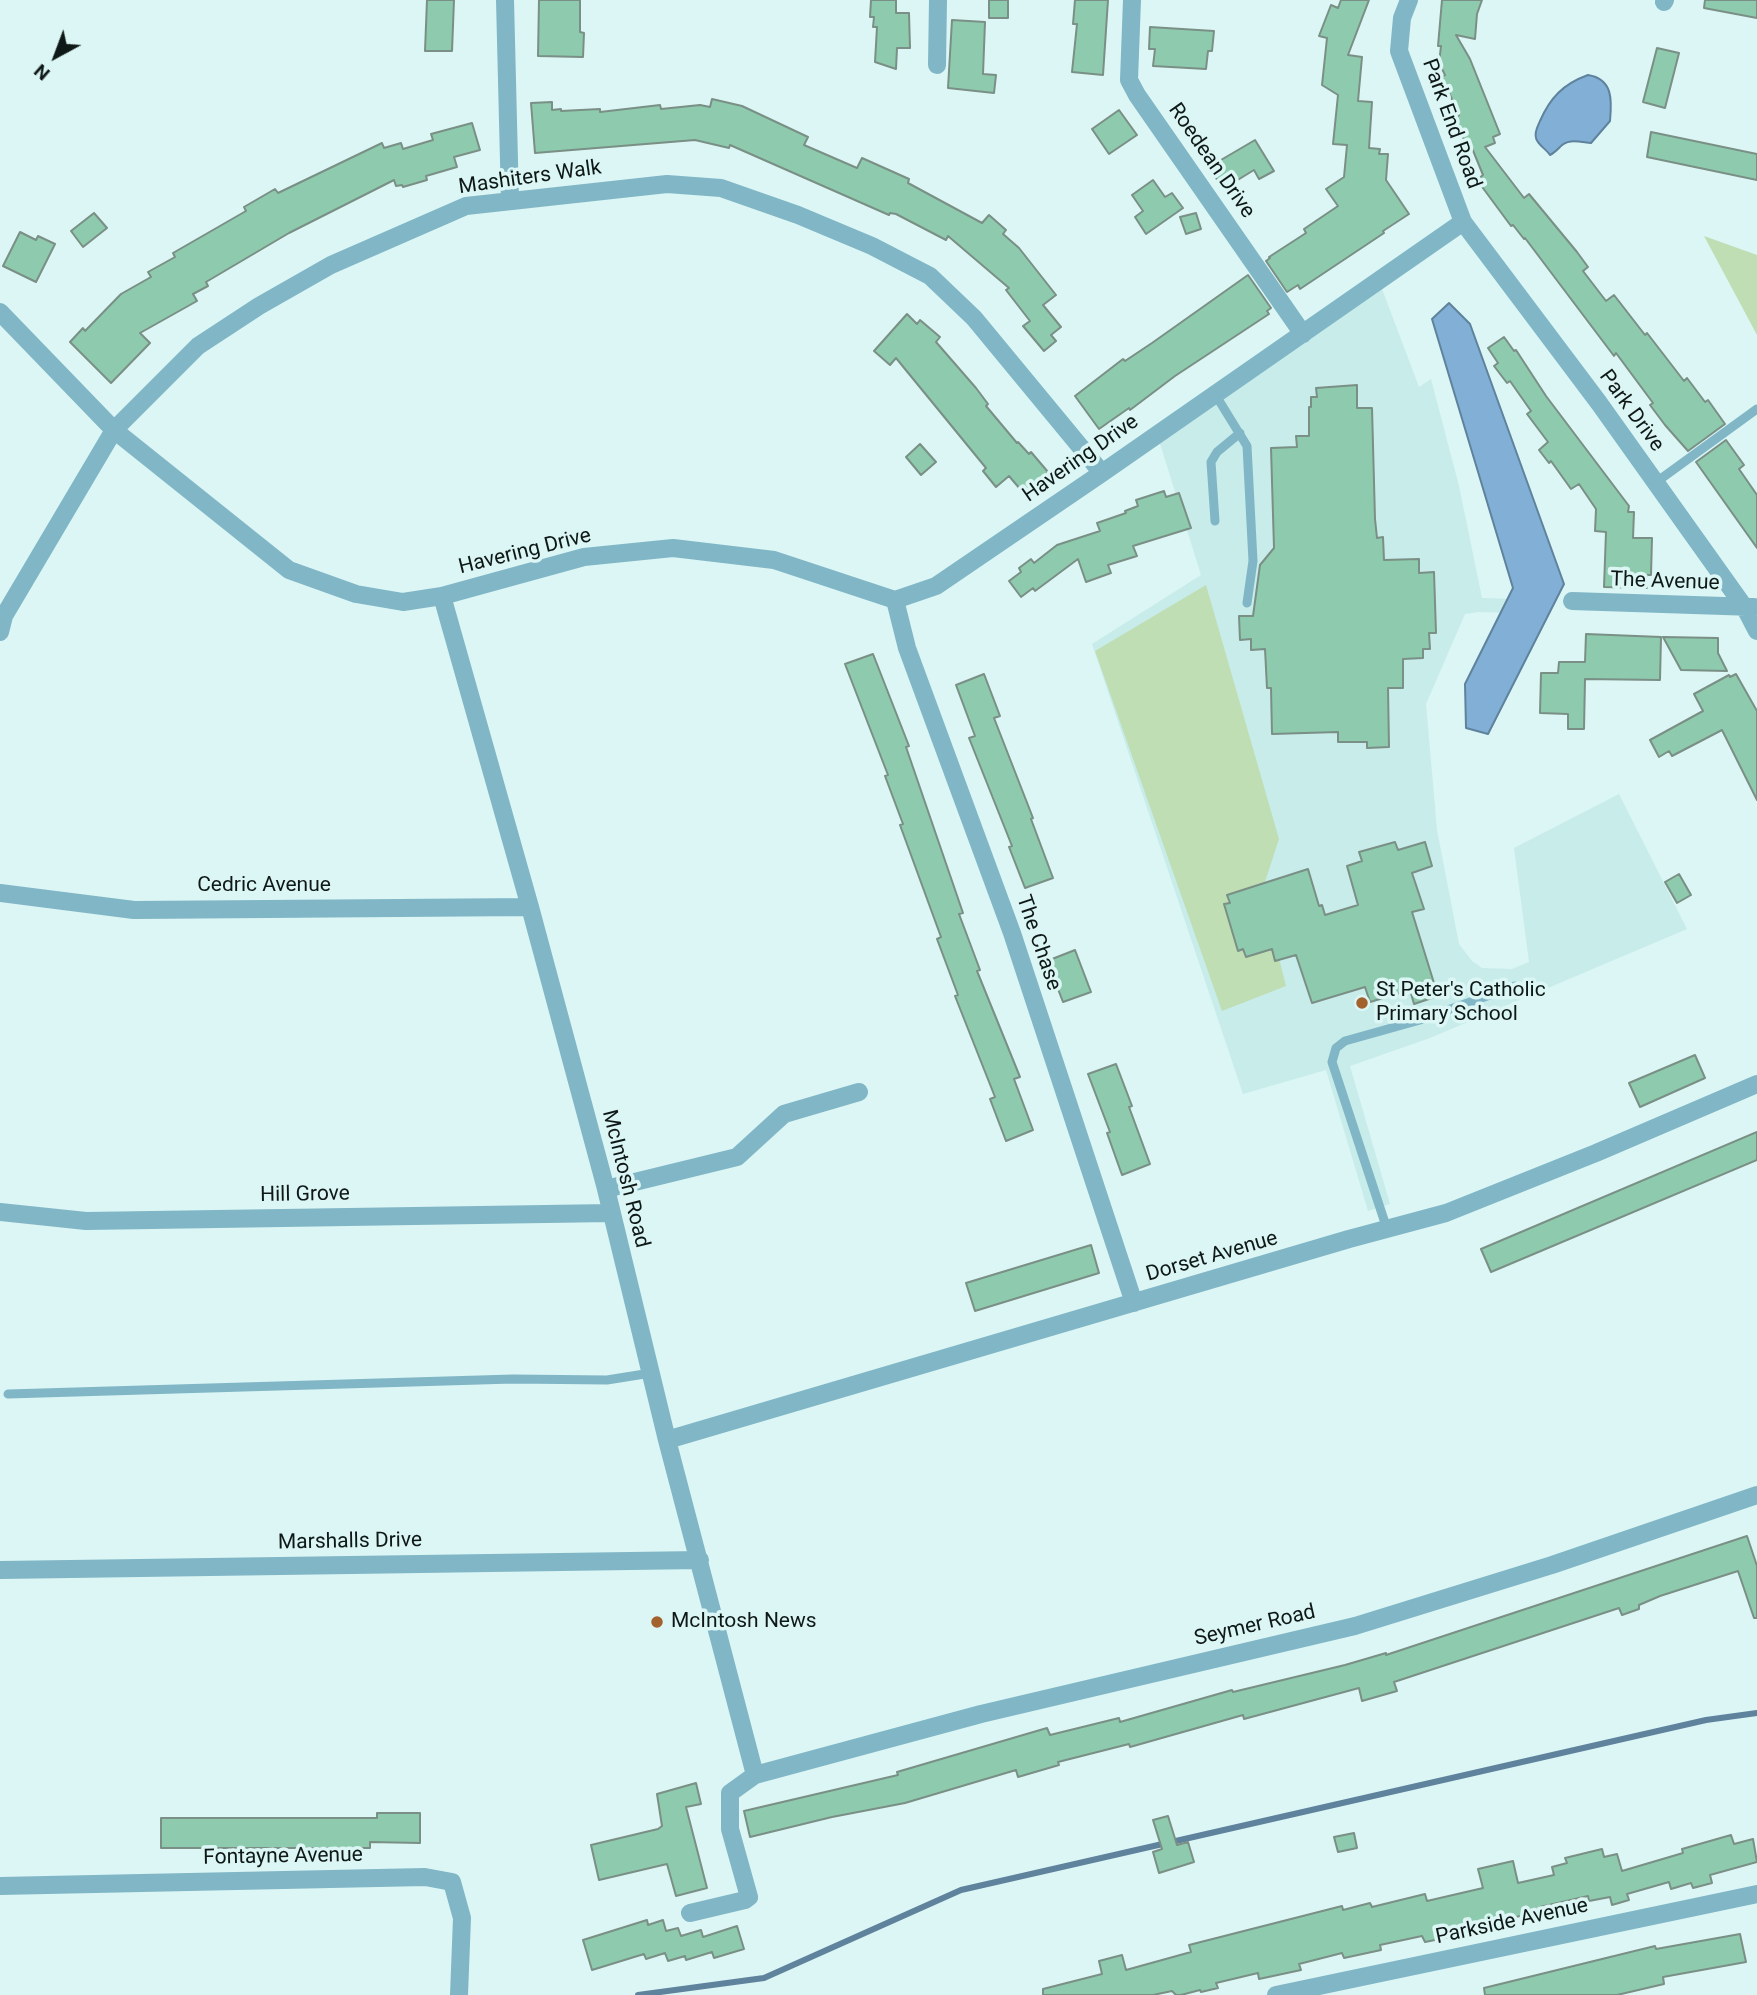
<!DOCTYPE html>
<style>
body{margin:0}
#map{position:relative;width:1757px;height:1995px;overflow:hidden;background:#dbf6f4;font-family:Roboto,sans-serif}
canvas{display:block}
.north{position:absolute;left:21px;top:21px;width:70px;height:70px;-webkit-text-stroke:5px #dbf6f4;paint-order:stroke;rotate:221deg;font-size:19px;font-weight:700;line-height:28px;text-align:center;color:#0e1817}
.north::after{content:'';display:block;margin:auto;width:24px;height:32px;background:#0e1817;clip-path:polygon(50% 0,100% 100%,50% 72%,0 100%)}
</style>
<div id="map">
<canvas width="1757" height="1995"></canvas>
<div class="north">N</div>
</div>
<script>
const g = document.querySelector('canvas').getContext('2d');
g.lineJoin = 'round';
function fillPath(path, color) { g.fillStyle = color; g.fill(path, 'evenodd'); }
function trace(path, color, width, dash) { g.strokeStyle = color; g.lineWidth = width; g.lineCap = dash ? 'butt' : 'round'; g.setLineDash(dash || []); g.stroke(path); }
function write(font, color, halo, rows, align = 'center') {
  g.font = font + ' Roboto,sans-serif'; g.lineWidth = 7; g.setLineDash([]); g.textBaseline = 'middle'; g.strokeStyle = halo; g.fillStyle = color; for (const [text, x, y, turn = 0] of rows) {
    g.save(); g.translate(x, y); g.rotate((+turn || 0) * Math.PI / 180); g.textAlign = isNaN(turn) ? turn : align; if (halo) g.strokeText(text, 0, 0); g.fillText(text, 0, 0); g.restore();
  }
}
fillPath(new Path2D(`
 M1379,281L1419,387L1431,379L1459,486L1482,598L1551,600L1550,614L1479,612L1465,614L1426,704L1437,830L1459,944L1472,961L1482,968L1512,969L1529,962L1514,848L1619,794L1687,929L1430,1038L1350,1066L1390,1204L1368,1211L1326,1070L1243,1094L1092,644L1201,575L1157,434Z`), '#c7ecea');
fillPath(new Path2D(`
 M1704,236L1757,255V335Z
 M1206,585L1279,839L1262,891L1286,986L1222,1011L1095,651Z`), '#c0deb4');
const water = new Path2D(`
 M1588,75C1613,79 1612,100 1610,121L1591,143C1580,142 1567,138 1560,147C1557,150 1554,153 1550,155C1546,149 1537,144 1536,138C1534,132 1538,126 1540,121C1550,98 1563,84 1588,75Z
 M1449,303L1470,324L1564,584L1488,734L1466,728L1465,684L1513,588L1432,319Z`);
fillPath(water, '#82afd6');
trace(water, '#5f829d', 2);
trace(new Path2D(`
 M638,1995L764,1978L961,1890L1706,1720L1757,1713`), '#5f829d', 6);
const building = new Path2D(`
 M427,0H454L452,51H425Z
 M539,0H580V32L584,33L583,57L538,56Z
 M871,0H896V13H909L910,48H897L896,69L875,62L877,27H873L874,17H870Z
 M989,0H1008V18H989Z
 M1075,0H1108L1103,75L1072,72L1077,24H1073Z
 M1341,0H1369L1348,55L1362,57L1358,101L1372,102L1369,148L1380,149L1379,154H1388L1386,180L1409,214L1383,231L1384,233L1300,289L1298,285L1287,292L1266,261L1270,258L1269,257L1306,233L1304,229L1338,206L1326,189L1344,177L1347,145L1333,144L1338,95L1322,85L1327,38L1319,36L1331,5L1338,8Z
 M1442,0H1482L1477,14L1475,39L1456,35L1470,59L1500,134L1493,137L1495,143L1485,147L1524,198L1529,194L1577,252L1588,267L1583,271L1606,301L1614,295L1645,335L1647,333L1684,381L1687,378L1705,402L1708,400L1725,424L1688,451L1665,425L1650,405L1653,403L1616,353L1614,356L1525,238L1524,239L1513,225L1511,226L1477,180L1483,175L1472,148L1468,150L1455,117L1459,115L1442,77L1445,75L1439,63L1441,46H1438Z
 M1705,0H1757V18L1704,8Z
 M952,20L985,22L983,74L996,75L994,93L948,88Z
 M1150,27L1214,31L1212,51H1208L1206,69L1153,66L1155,49H1149Z
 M1657,48L1679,53L1665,108L1643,102Z
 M712,99L742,106L808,137L804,145L857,168L862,158L909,179L908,183L982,223L989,215L1006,230L1003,234L1019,248L1056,295L1043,305L1061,327L1051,335L1056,341L1044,351L1023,326L1030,321L1006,290L1009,288L948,236L946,240L896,214L890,213L889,215L730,145L729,148L695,140L535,153L531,103L552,102V110L561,109V111L600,109V112L660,105L661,109L700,105L710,107Z
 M1119,110L1137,135L1109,154L1092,129Z
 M472,123L480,150L454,157L457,167L426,176L427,180L403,187L402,185L396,186L394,180L289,233L206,282L208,286L193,294L197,301L140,333L150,343L111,383L70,342L83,328L85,331L121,294L151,277L148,272L175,257L173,253L246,211L244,207L275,189L278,193L382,143L384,148L401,143L403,149L433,140L431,134Z
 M1651,132L1757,154V180L1647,157Z
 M1255,140L1274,171L1259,179L1254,170L1223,189L1209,167Z
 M1153,180L1165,197L1172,193L1183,208L1146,234L1135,217L1143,211L1132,195Z
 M94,213L107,228L83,247L71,231Z
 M1196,213L1201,229L1186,234L1180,217Z
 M20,232L36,240L38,236L55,244L36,282L3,266Z
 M1248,275L1271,308L1267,311L1269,314L1175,376L1130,410L1129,408L1099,429L1075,396L1123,359L1125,361L1152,343Z
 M907,314L917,324L920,320L940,337L936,342L976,388L988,404L986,406L1017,443L1018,442L1029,454L1031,452L1048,472L1039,480L1042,483L1026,496L1009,476L996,487L983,471L986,468L896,358L890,365L874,351Z
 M1504,337L1514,351L1516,350L1546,396L1629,506L1628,512H1634L1633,538H1652L1651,575H1647V588L1604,587L1606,532L1595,531L1596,509L1579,484L1571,489L1551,461L1549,463L1539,450L1548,442L1527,414L1531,411L1510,381L1507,383L1494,366L1498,363L1488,348Z
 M1357,385V408H1372L1375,519L1377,538L1383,537L1384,560L1419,559V573L1434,572L1436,633H1429L1430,649H1423V658L1403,659V688H1388L1389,747L1367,748V742H1338V732L1272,734L1271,688H1267L1265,649L1251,650V639L1240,640L1239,616H1253L1260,565L1274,548L1271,448L1297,447L1296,436H1309V407H1311V397H1317L1316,388Z
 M1726,440L1744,465L1739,469L1757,495V548L1696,462Z
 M920,444L936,462L921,475L906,457Z
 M1164,491L1166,497L1179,493L1191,528L1133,546L1137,556L1108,565L1111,573L1086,582L1078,559L1035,591L1033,588L1021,597L1009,581L1021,572L1019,568L1031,559L1034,563L1057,545L1100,531L1097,523L1126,513L1125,511L1138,506L1136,500Z
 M1586,634L1661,637L1660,680L1585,679L1584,729H1568V714L1540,713L1541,673H1558L1559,662H1585Z
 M1663,637L1718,638V653L1727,671L1681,670Z
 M873,654L909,746L906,747L963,913L959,914L980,970L977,971L1020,1077L1014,1079L1033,1130L1006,1141L990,1099L995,1097L955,996L958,995L937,939L941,937L900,825L903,824L885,776L888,775L845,664Z
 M984,674L1000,716L994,718L1033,818L1031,819L1053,878L1025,888L1009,847L1012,846L969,738L975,736L956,685Z
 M1736,674L1757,711V800L1722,730L1672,756L1669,751L1659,757L1650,740L1703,711L1694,694L1729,675L1730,677Z
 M1395,842L1398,850L1425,842L1432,866L1412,873L1424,909L1412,912L1438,996L1414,1004L1410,990L1370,1002L1365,987L1312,1003L1296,955L1275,961L1272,949L1246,957L1243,949L1238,951L1224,904L1230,903L1227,895L1308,869L1319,906L1322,905L1325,915L1358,905L1347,866L1362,861L1359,852Z
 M1679,874L1691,895L1677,903L1665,882Z
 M1075,950L1091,992L1063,1002L1047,961Z
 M1695,1055L1705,1078L1640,1107L1629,1083Z
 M1116,1064L1132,1106L1129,1107L1150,1164L1122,1175L1107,1133L1110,1132L1088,1074Z
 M1757,1132V1160L1491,1272L1481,1249Z
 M1091,1245L1099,1273L975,1311L966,1283Z
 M1747,1536L1757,1566V1618H1754L1738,1571L1660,1596L1639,1605V1609L1622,1615L1619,1608L1394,1682L1397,1691L1362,1701L1359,1688L1244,1719L1243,1715L1130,1747L1129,1744L1058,1762L1059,1765L1018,1777L1016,1770L905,1803L832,1817L750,1837L744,1811L898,1775L897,1772L1047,1728L1050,1735L1119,1718L1120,1722L1232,1690L1233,1692L1345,1665L1386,1653V1655Z
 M696,1783L701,1804L686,1807L707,1888L676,1896L667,1864L599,1880L591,1845L658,1829L662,1826L657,1794Z
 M377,1813H420V1843L370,1842V1848H161V1818H377Z
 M1168,1816L1177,1845L1188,1842L1194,1862L1159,1873L1153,1852L1162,1849L1153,1820Z
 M1354,1833L1357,1848L1338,1852L1334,1837Z
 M1731,1835L1734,1844L1753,1839L1757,1862L1710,1875L1712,1883L1693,1888L1691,1883L1671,1889L1669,1882L1627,1894L1629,1900L1612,1905L1610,1897L1589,1901L1588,1896L1540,1907L1542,1912L1468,1926L1470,1933L1425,1942L1422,1936L1380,1945L1381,1950L1344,1958L1342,1953L1299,1964L1301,1970L1259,1979L1258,1973L1216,1983L1218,1988L1201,1992L1200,1990L1181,1995H1176L1172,1991L1153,1995H1043V1989L1102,1974L1099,1961L1122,1955L1126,1970L1191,1952L1189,1945L1342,1906L1343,1910L1370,1903L1372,1907L1425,1894L1427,1901L1483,1888L1478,1869L1513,1861L1518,1883L1554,1875L1552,1867L1567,1863L1565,1858L1602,1849L1604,1857L1617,1854L1622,1871L1683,1853L1682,1849Z
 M647,1920L648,1925L663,1920L666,1931L678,1928L681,1936L701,1930L703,1937L737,1926L744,1949L714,1958L712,1952L686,1960L685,1956L668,1961L665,1953L646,1959L644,1954L592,1970L583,1940Z
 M1740,1934L1746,1962L1663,1977L1664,1984L1617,1995H1485L1484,1988L1655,1946L1656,1949Z`);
fillPath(building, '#8ecbae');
trace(building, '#7a8f85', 2);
trace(new Path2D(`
 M1215,394L1247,446L1253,561L1247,603
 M1655,483L1757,409
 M1215,521L1211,462L1217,452L1240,433
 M1387,1229L1332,1062L1336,1048L1345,1041L1420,1020L1515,986
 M8,1394L513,1379L607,1380L651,1373`), '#80b6c6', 9);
trace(new Path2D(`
 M505,0L510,201
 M1132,0L1129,80L1137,95L1303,334
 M1409,0L1402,18L1399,51L1463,222L1599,403L1745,608L1757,631
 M1664,2L1665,0
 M937,65L938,0
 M0,312L114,430L289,570L356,594L403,602L442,596L584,557L673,548L774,560L895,600L936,586L1102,473L1463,222
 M442,596L530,907L606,1189L667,1440L755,1775
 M895,600L907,648L1012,933L1134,1303
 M1572,601L1754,607
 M0,632L4,616L114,430L198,346L259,306L331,265L466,206L667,184L721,188L798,215L872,246L930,276L974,318L1102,473
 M0,893L134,910L530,907
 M606,1189L737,1157L784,1114L859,1092
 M0,1212L86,1221L611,1213
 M667,1440L1349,1239L1446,1213L1596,1153L1757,1084
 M0,1570L700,1560
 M0,1886L425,1877L452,1882L462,1918L459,1995
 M690,1913L745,1900L749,1897L730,1829V1793L755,1775L981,1714L1355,1626L1552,1565L1757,1495
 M1276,1995L1757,1894`), '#80b6c6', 18);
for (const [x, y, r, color] of [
 [1362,1003,7,"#a3612e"],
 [657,1622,7,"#a3612e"]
]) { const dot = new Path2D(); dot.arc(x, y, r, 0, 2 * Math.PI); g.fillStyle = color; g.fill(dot); trace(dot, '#dbf6f4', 2.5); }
write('21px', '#0e1817', '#dbf6f4', [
 ["Park End Road",1451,124,70],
 ["Roedean Drive",1211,161,55],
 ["Mashiters Walk",530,178,-8],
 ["Park Drive",1631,411,54],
 ["Havering Drive",1081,459,-35],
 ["Havering Drive",525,552,-14],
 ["The Avenue",1665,582,2],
 ["Cedric Avenue",264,886],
 ["The Chase",1038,943,71],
 ["McIntosh Road",625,1179,76],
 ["Hill Grove",305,1195,-1],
 ["Dorset Avenue",1212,1257,-16],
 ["Marshalls Drive",350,1542,-1],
 ["Seymer Road",1255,1626,-13],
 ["Fontayne Avenue",283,1857,-1],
 ["Parkside Avenue",1512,1922,-12]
]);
write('21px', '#0e1817', '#dbf6f4', [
 ["St Peter's Catholic",1376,991],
 ["Primary School",1376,1015],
 ["McIntosh News",671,1622]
], 'left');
</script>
